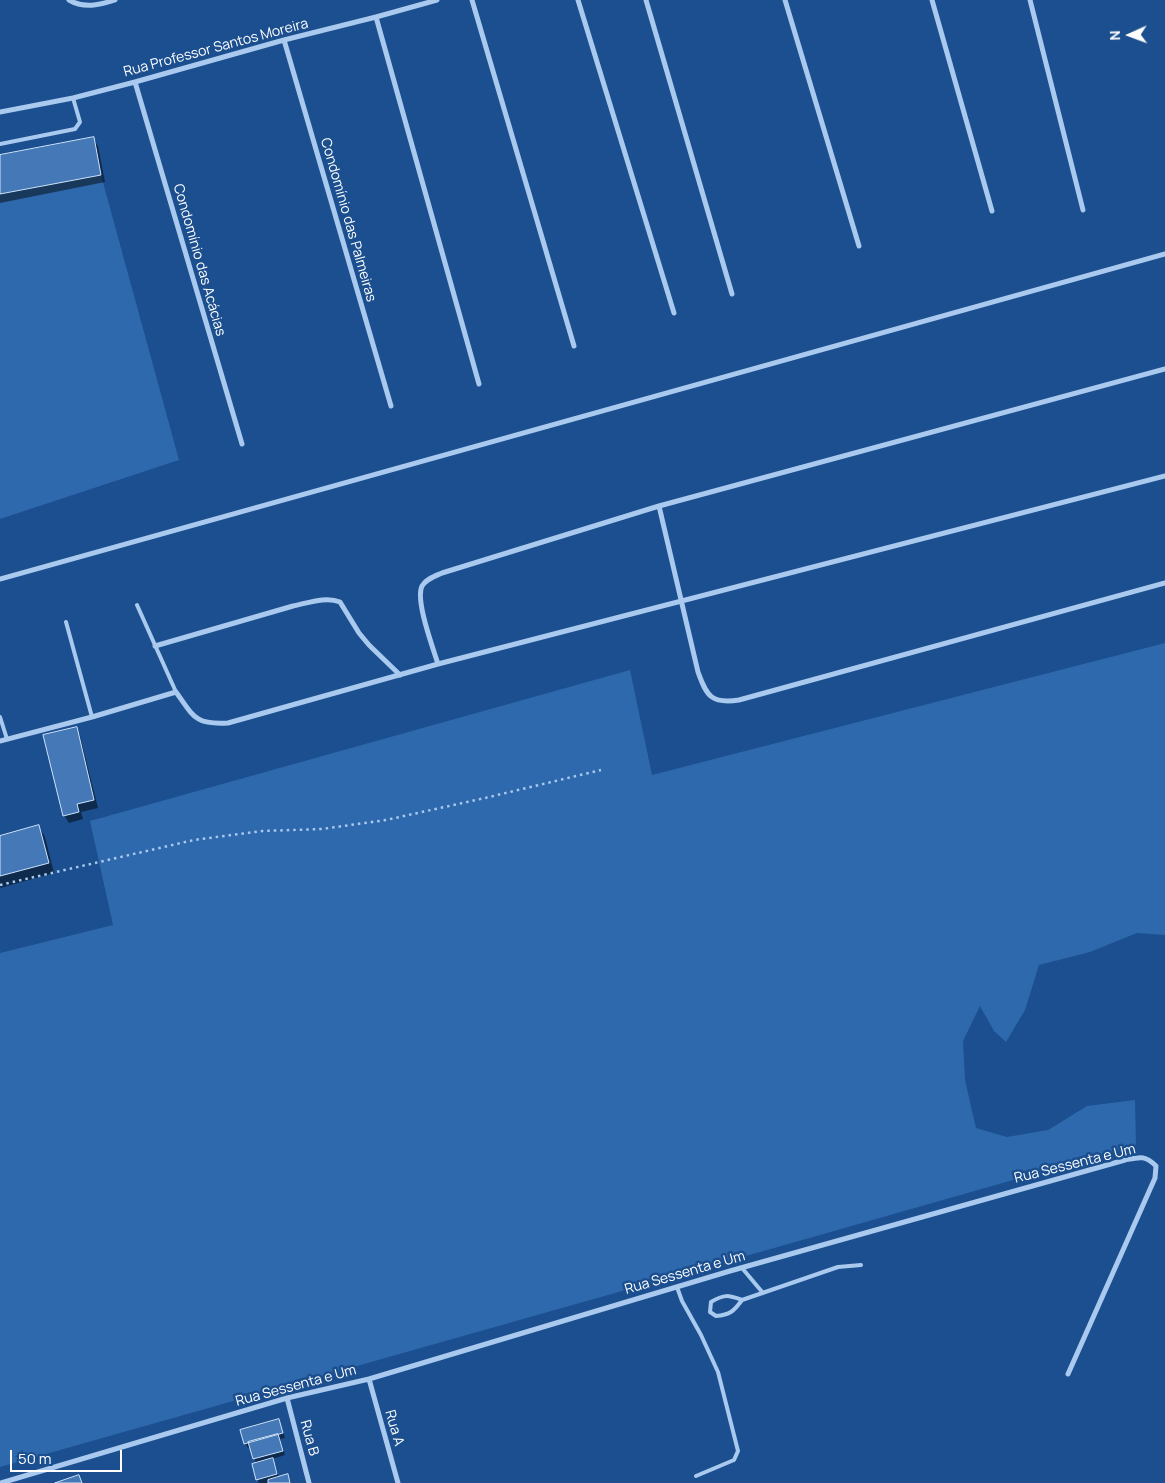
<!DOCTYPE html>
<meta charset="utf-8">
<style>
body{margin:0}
#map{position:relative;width:1165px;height:1483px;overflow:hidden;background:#1b4f8f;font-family:Manrope,sans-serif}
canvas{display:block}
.north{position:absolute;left:1105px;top:10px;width:50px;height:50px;-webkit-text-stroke:4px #1b4f8f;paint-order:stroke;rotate:268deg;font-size:14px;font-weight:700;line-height:20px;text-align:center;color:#fff}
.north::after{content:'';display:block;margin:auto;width:18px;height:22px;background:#fff;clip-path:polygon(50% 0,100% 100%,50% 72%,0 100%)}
.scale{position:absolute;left:10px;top:1450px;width:112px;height:22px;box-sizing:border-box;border:2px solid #fff;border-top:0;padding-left:6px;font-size:15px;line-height:18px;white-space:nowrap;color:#fff;-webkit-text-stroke:4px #1b4f8f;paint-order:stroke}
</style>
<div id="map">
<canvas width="1165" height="1483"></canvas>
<div class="north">N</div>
<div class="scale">50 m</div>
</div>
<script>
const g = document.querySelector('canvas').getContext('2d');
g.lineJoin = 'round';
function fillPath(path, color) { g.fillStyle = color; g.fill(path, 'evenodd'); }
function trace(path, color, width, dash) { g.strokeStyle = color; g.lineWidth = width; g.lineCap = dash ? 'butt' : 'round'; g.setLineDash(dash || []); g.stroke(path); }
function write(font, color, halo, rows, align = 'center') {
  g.font = font + ' Manrope,sans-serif'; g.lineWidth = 5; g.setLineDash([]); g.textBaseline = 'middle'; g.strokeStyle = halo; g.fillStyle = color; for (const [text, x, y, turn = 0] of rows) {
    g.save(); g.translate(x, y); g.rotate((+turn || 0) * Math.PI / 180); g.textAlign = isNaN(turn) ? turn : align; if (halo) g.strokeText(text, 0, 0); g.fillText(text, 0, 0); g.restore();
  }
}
fillPath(new Path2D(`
 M101,175L179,460L0,519V194Z
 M1165,643V935L1137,933L1090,952L1039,965L1025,1010L1006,1042L994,1031L980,1006L963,1041L965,1080L976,1128L1007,1137L1048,1130L1087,1106L1135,1100L1136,1145L813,1237L0,1467V953L113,925L90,821L630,670L652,775Z`), '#2e69ad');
fillPath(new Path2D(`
 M93,138L98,146L105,182L0,203V156Z
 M76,728L80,736L98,808L81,812L83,819L69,823L64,815Z
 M39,827L45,837L54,873L0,888V837Z
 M279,1421L285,1438L280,1439L285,1455L272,1459L275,1465L279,1478L287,1476L291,1483H259L253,1465L257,1464L254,1458L251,1447L248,1448L245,1443Z`), '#0007');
const building = new Path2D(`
 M94,137L101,175L0,194V155Z
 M77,727L94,800L77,804L79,812L63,816L43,735Z
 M39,825L49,863L0,876V836Z
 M279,1419L283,1433L244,1444L240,1430Z
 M278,1434L283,1451L253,1459L248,1442Z
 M273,1458L277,1474L256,1480L252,1464Z
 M288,1474L290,1483H268V1480Z
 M79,1475L82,1483H55Z`);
fillPath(building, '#4478b7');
trace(building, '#cfe3fa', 1);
trace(new Path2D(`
 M0,885L194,840L262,831L322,829L386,820L485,798L601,770`), '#a9c9ee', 2.5, [2.5, 4]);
trace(new Path2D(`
 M0,144L75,129L80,122L73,98
 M137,605L176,692
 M66,622L92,717
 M0,717L7,739
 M742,1268L763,1293
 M677,1287L682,1301L701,1335L718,1372L738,1451L734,1460L696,1476
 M742,1300C728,1295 724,1294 711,1302L710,1312L716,1316C730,1315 734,1311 742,1300L838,1267L861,1265`), '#a9c9ee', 4);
trace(new Path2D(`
 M69,0C84,9 100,5 115,0
 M472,0L574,346
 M578,0L674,313
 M646,0L732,294
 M785,0L859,246
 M932,0L992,211
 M1030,0L1083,210
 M376,17L479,384
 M284,40L391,406
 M135,82L242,444
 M0,112L73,98L135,82L284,40L376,17L437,0
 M659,506L698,672C707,697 712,704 739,700L1165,583
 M0,579L1165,254
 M155,646L293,606C308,603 326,596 340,602L359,633L369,645L400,675
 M438,664C433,648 415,600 422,586C426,579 435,576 442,573L659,506L1165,369
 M0,741L92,717L176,692C194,717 195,725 228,723L438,664L1165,476
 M369,1379L398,1483
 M287,1398L309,1483
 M1,1483L287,1398L369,1379L730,1271L1125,1160C1140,1157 1145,1155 1156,1166L1155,1178L1068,1374`), '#a9c9ee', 5);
write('14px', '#fff', '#1b4f8f', [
 ["Rua Professor Santos Moreira",216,48,-15],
 ["Condomínio das Palmeiras",348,220,74],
 ["Condomínio das Acácias",199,260,74],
 ["Rua Sessenta e Um",1075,1164,-14],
 ["Rua Sessenta e Um",685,1273,-16],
 ["Rua Sessenta e Um",296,1386,-15],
 ["Rua A",394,1428,74],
 ["Rua B",309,1438,75]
]);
</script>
